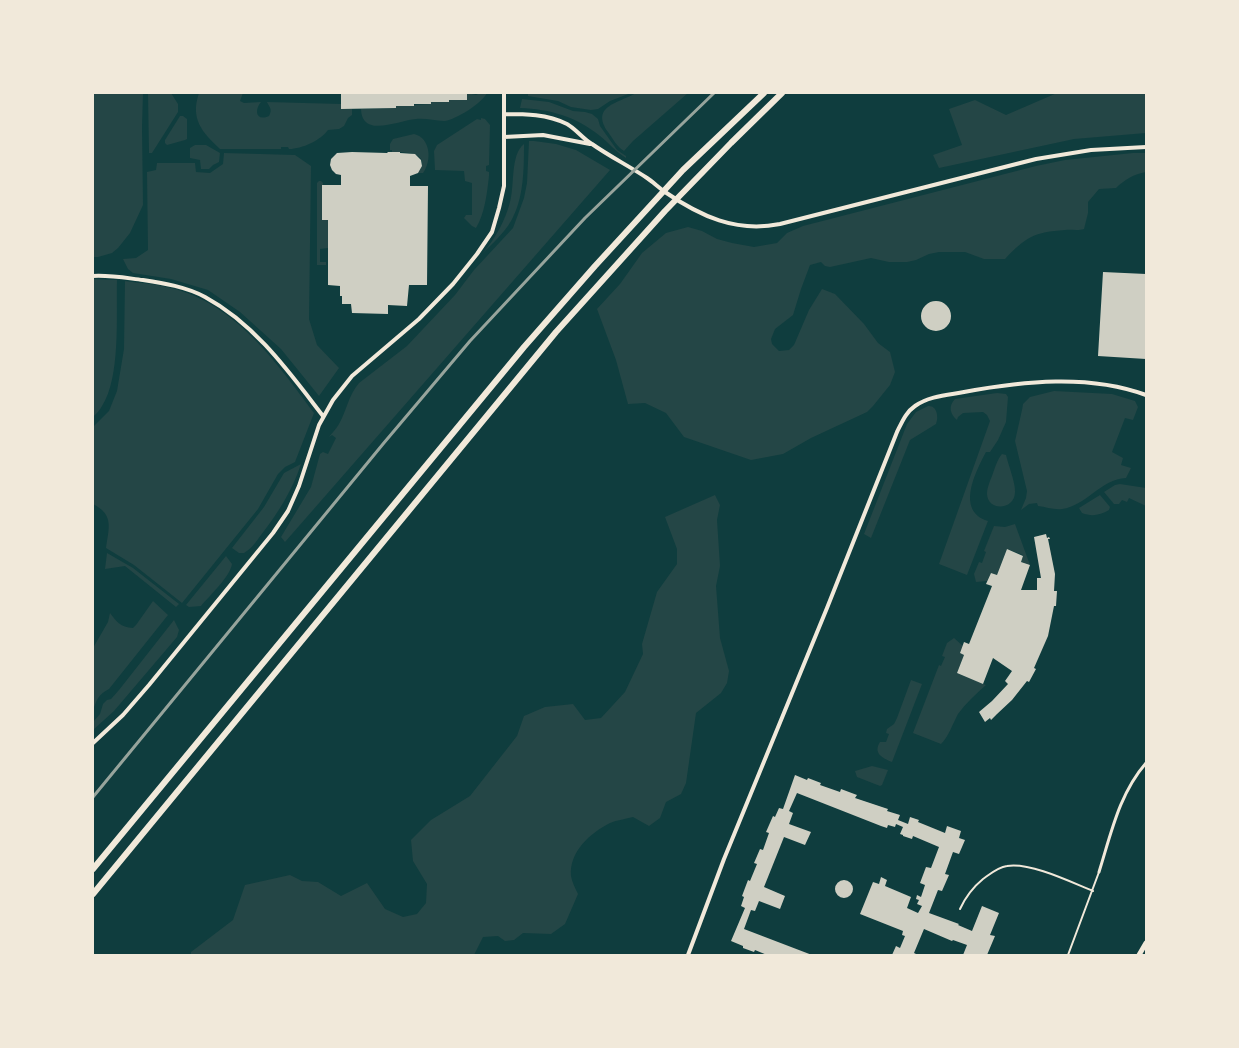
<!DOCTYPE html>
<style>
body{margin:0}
#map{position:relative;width:1239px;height:1048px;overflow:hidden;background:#0f3d3e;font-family:Rubik,sans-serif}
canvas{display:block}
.frame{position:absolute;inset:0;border:94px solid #f1e9da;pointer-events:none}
</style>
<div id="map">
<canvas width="1239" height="1048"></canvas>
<div class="frame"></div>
</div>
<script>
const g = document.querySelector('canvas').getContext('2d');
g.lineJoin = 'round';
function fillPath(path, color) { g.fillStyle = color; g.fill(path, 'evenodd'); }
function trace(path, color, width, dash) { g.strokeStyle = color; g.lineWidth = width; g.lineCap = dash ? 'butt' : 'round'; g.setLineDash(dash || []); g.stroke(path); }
fillPath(new Path2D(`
 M93,93H143L142,127L143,205L130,233L118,248L112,253L98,257H93Z
 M148,93H171L178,104V112L152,153H149Z
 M199,93H243L240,101L244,103L261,102C254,110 256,122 269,116C273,109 269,107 267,102L341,104V109H352V115L348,118L344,126L339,129L328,130C321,140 302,149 289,149L288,147H281V149H220C202,132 190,119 199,93Z
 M467,93L476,95L480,93H487C482,103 456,120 444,121C435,121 426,118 416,119C399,120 362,139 361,109L396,108V106L431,104V102H449V100H466Z
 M528,93H631L610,101L598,109L591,110L571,107L558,101L528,96Z
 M636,93H688L633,141L624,151C617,147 613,139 608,132C590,106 619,103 636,93Z
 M1057,93H1146V133L1074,139L939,168L933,155L962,145L949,109L975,100L1006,115Z
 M522,99L549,102L573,111L585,112L592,114L598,119L600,126L617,150L626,156V158C616,152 609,143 600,136C577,117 550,109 520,108Z
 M180,116H183L187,119V139L185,140L167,145L165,143V140Z
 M481,118L485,119L490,125L489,165L486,166V171L489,172V176C487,193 485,213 476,228L472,226L464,218L466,215H472V183L465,181L464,171L435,170L434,151L437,145L477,119L481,120Z
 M414,134C431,138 432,161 423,173H418C433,152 404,152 392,152V150H390V144L393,139Z
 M529,141H534L556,144L576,150L610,170L285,542L281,537L311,487L320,454L323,452L328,454L336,438L332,435L329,437C333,432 336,429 339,424C347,410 348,396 359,383L407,346L455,295L474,270L513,228L524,198L527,183Z
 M524,144C524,168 524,199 511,221C504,233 493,243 483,253C496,237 505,221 510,202C515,185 510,155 524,144Z
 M195,145H206L220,153L219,162L213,165L209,169H201L200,160L190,158V148Z
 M224,153L295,155L311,166L309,319L317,345L339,368L319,396L281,349L240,312L208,290L171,279L133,273L128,269L123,259L136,258L148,250L147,172L156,170L157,163H195L196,172L210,173L223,164Z
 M1133,153H1146V172C1134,174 1124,180 1116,188L1099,189L1088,202V213L1084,229C1077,231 1071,229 1065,230C1034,232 1026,237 1005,259H984L965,252H939L929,254L916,260L907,262H889L871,258L830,267L825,266L821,262L810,265L801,289L793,315L775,329L771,339L772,344L779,351L789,350L794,345L809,310L822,289L835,294L864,324L878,343L890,352L895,372L890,385L873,406L867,412L811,438L783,454L751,460L684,437L666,413L645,403L628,404L616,360L597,309L620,284L642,253L666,233L688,227L702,231L717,239L732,243L754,247L777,243L787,233L803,226L1036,166L1065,160Z
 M319,181H321L323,183L322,219L328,220V248L320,249V262H326V265H317V183Z
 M93,279L117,280C116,314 121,377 102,406C100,410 96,414 93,417Z
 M125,281C140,283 156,284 171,288C236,304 276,362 314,413L295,462L285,467L278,474L258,509L182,603L134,565L106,548C109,527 114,515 93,504V427L109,411L117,391L124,349Z
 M1054,391L1112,394L1135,401L1138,407L1133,420L1125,418L1112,452L1123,458L1121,465L1131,468L1126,478C1101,479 1086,506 1062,509C1054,510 1046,507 1038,506L1037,503L1029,504L1021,510L1026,498L1027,491L1015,441L1022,410L1023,404L1030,397Z
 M997,393L1006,394L1008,397L1006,422L998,440L990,452H986C976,471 955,511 988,521L967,575L939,564L990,421L987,415L983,412L963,413L958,417L957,420C950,414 948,406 955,399Z
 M928,406C937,405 939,417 936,424L910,440L871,538L864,534L907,424L916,412Z
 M1002,454L1006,455C1008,464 1016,484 1015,492C1015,510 988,512 987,494C987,488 990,481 992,476C995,468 997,460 1002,454Z
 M301,464C292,491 278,513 261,535C256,542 251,549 244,553H239L232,548L264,507L284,473Z
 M1120,484L1146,488V506L1129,498L1127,502L1122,500L1119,504H1114L1104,492L1115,485Z
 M715,495L720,505L717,520L720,566L716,586L720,638L729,671L727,683L721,693L696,713L686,783L681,794L666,802L660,818L649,826L633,817C626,819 617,820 610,823C590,833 569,852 571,876C572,882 575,888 578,894L565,924L551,934L523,933L514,940L505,941L498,936L483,937L474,955H191V952L233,920L245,885L290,875L302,881L318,882L341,896L367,883L385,909L403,917L417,914L426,903L427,884L413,861L411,840L431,820L470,796L517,736L524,716L545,707L573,704L585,720L601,718L625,692L643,654L642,644L657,592L677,564V549L665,517Z
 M1100,495L1110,507L1109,510C1100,515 1092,517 1082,513L1079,508Z
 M1015,524L1030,565L1021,562L1023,555L1007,549L997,575L991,573L987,581L976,582L974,574L979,562L982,563L986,552L984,551L994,526L1005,527Z
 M107,553L133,568L179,604L176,607L125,566L105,569Z
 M226,556L232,564C230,577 210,595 201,606L189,607L186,605Z
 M153,601L168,615L109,689C99,694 96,700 93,711V648L108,622L110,613C117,622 120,627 133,628L136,625Z
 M174,620L179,630L177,637L114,711L93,730V722L100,714L103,704L107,700L111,699L119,690Z
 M954,638L963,646L960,653L964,655L957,673L986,685C976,694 966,703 958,714C953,723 948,738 941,744L913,733L939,665L941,666L945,657L942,656L947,643Z
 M911,680L922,684L892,762C882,758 873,753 880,742H886L889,734L886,733L887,729L894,724L897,718Z
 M872,766L888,770L882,785L880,786L857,777L855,771Z`), '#244646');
fillPath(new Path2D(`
 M341,93H467V100H449V102H431V104H414V106H396V108L341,109Z
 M352,152L387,153L388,152H400V153L415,154L421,160L422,166L418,173L410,176V186H428L427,285H409L407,306L388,305V314L352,313L351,304H342V296H340V286L328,285V220H322V185H341V175L336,174L332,170L330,165L331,159L337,153Z
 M1103,272L1146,274V359L1098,356Z
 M921 316a15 15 0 1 1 30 0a15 15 0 1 1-30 0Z
 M1046,534L1047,538L1049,537L1050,539H1048L1055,574L1054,591H1057L1056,606H1054L1048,636L1034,668L1036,669L1029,682L1027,681L1012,700L997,714L991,720L990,718L985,722L979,712L992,701L1008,684L1005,681L1012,671L993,658L983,684L957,673L964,655L960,653L964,642L969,644L992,586L986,584L991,573L997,575L1007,549L1023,556L1021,562L1030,565L1021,590H1037V578H1041L1034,537Z
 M795,775L807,780L808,778L821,783L820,785L840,792L841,789L857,795L855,798L888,809L887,811L900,815L898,820L908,824L910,817L919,820L918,822L945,833L947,826L961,831L959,838L965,840L959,854L953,852L945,874L949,875L942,891L938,890L929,913L959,924L958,925L972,931L982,906L999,913L990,935L995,936L987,955H963L967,945L953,940L952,941L924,929L914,953L918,955H892L896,946L900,948L905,936L902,935L903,931L860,914L873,882L879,884L881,877L887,880L885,886L911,897L907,908L918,913L922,906L917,904L919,900L916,899L917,895L921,897L925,885L920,883L926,867L931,868L939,847L913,836L912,839L903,836V835L900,834L903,827L896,824L895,827L888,825L887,828L881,826L797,793L789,811L793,813L789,824L811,832L805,845L784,837L764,887L785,896L780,909L759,901L755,911L751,910L744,929L812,955H767L755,950L754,952L743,948V946L731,941L745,908L741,906L744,897L742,896L748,880L750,881L757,864L754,863L760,849L763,850L769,833L766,832L773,816L775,817L779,808L783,809Z
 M835 889a9 9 0 1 1 18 0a9 9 0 1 1-18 0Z`), '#cfcfc3');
trace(new Path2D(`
 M960,909C966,896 972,888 983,879C990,874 998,867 1007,866C1030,862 1071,882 1093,891
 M1068,955L1099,872`), '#f1e9da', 2);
trace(new Path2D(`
 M1099,872C1111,834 1119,794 1146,763`), '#f1e9da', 3);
trace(new Path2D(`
 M504,114C525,114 547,114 567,124C576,129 583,139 592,144C609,156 629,166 647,178C653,182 658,187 665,192C700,216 736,233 780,224L1036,159L1091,150L1146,147
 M504,137L543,135L590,144
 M93,276C110,275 126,278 143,280C163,283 187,287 205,297C255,324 289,372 323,416
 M93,743L123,715L149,685L273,533L288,511L299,486L319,425L333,400L352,376L419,319L453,284L477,254L492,232L499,208L504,186V93
 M688,955L724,859L827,608L897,432C902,422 906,412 915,406C929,396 948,395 964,392C1023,381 1089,374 1146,395`), '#f1e9da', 4);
trace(new Path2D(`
 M1139,955L1146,943`), '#f1e9da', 5);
trace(new Path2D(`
 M93,869L524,347L595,266L683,170L764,93
 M93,894L556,332L665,211L731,143L782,93`), '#f1e9da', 6);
trace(new Path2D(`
 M93,797L383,444L470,341L585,218L714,93`), '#97a49c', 3);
</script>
